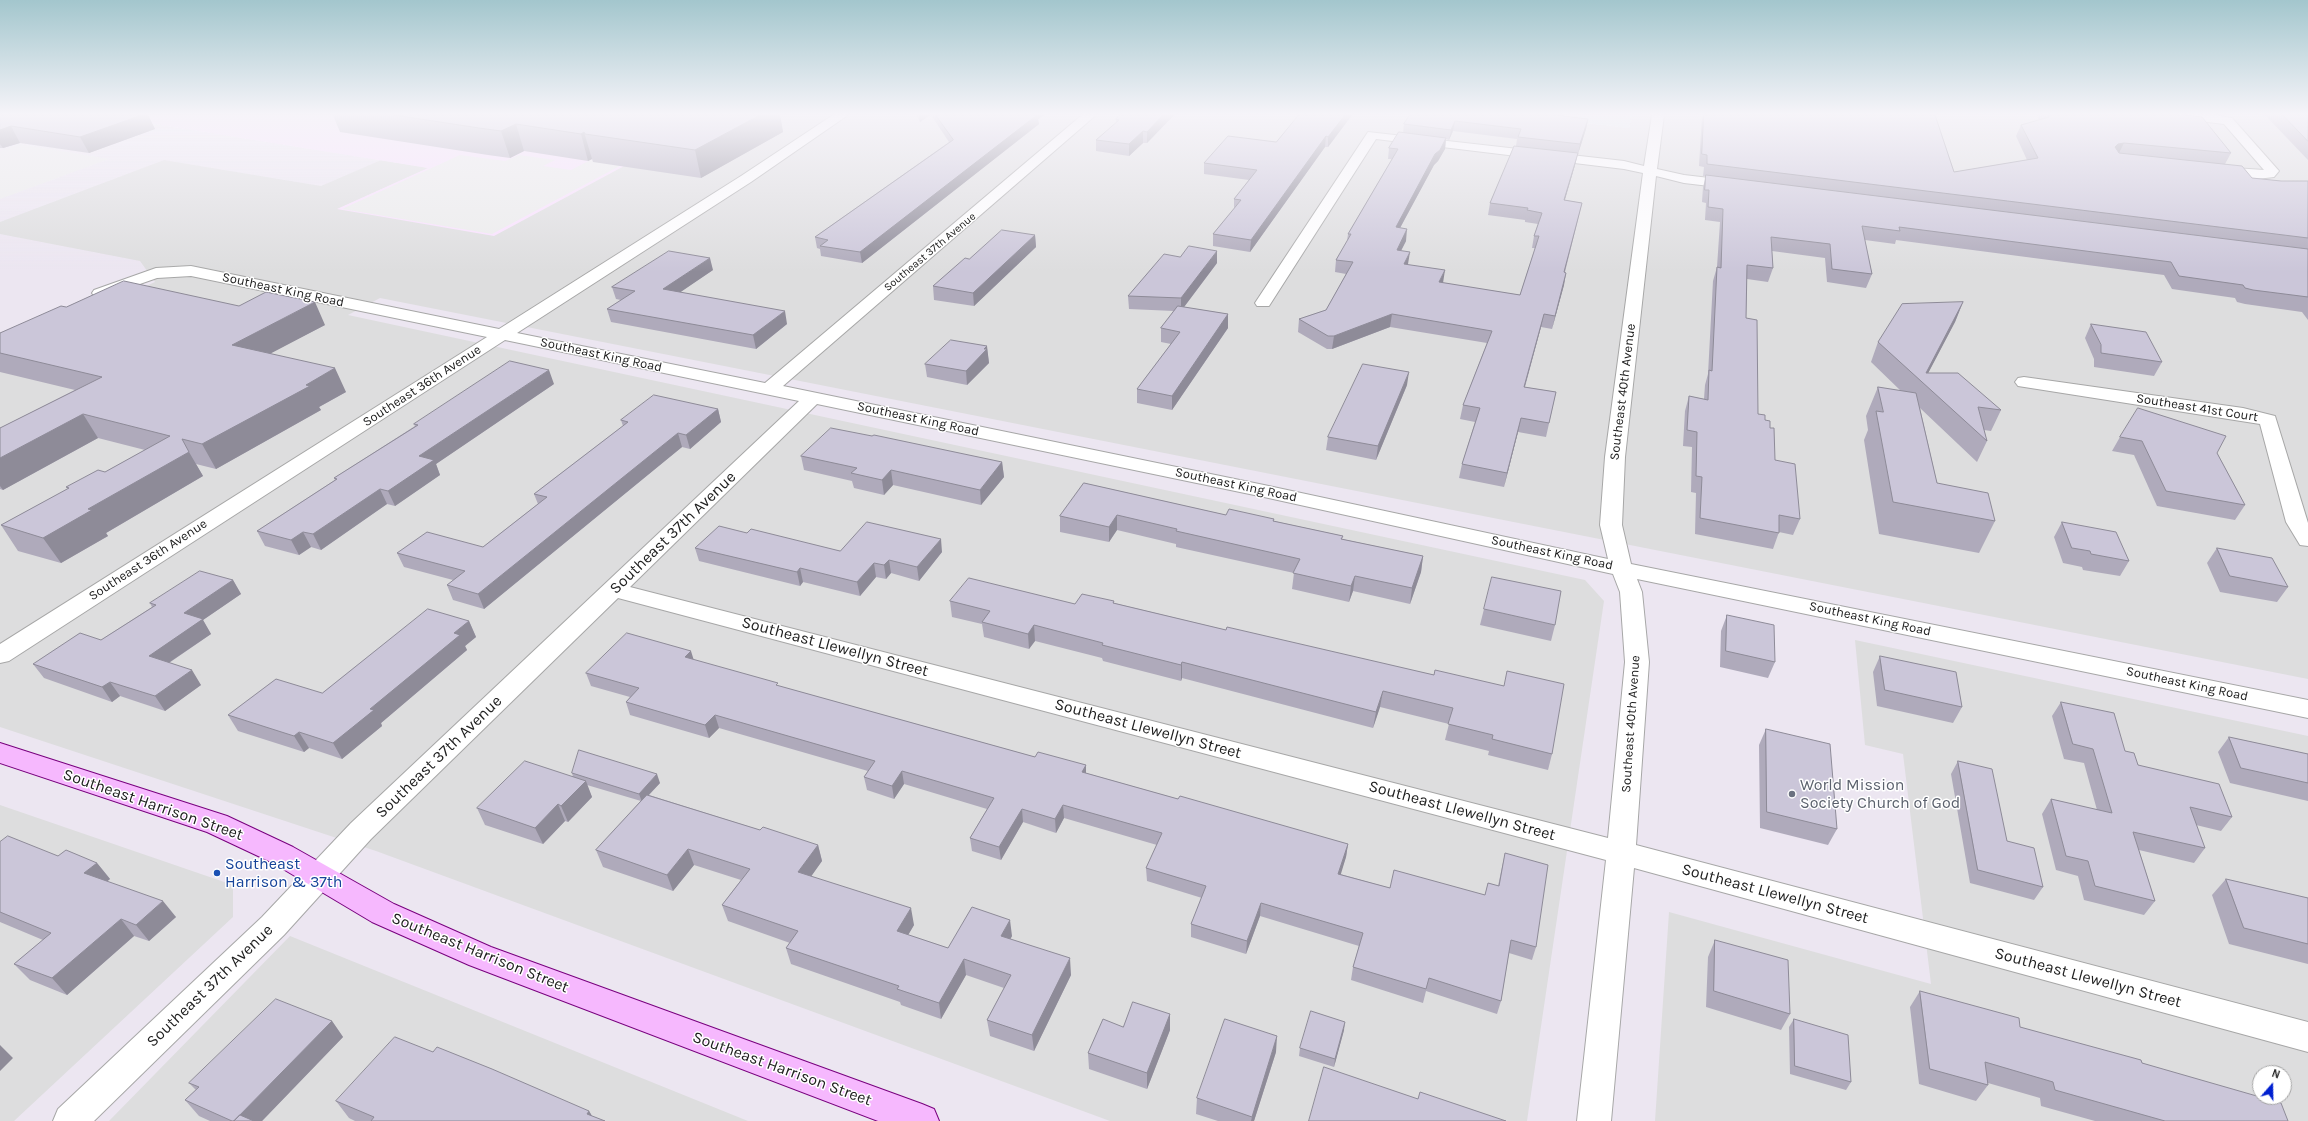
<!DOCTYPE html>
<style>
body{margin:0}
#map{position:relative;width:2308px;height:1121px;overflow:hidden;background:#ece6f1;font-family:Karla,sans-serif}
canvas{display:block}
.north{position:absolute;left:2252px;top:1065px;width:40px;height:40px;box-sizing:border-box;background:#fff;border:1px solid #a6a6a6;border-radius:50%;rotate:20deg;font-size:11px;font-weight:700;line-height:16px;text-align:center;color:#202020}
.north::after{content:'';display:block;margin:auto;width:14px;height:18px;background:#0020d0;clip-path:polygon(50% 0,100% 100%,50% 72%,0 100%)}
</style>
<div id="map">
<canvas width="2308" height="1121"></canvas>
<div class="north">N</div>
</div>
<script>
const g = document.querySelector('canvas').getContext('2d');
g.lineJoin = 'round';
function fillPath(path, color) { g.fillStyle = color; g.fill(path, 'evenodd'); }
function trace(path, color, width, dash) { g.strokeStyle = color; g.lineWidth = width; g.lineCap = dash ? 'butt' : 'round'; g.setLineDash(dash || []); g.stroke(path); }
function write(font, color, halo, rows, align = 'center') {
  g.font = font + ' Karla,sans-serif'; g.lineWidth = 3; g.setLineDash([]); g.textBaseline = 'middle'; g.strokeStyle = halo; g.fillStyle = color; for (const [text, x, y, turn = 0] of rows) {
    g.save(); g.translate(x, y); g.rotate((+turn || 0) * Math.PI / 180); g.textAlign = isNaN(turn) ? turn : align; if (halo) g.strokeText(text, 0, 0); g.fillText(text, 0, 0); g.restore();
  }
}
fillPath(new Path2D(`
 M719,115H1518L1629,128L1632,115H2308V679L380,298L348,315L1585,580L1604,601L1527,1121H1110L376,851L0,727V352L155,282L140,261L0,234V222L164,160L321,186L381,160L429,168L338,209Z
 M1855,640L2308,736V1121H1655L1669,912L1931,984L1903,754L1865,745ZM2260,1073H2284V1097H2260Z
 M0,805L233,885V917L14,1121H0Z
 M290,936L748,1121H109Z`), '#ddddde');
fillPath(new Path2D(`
 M1518,115H1632L1629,128Z`), '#d8eaeb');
fillPath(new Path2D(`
 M99,115H719L494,236L337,209L428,168Z`), '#fae1ff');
fillPath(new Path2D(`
 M19,144L109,159L0,199V151Z
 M460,155L505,161L519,155L555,160L543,166L571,170L600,155L631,160L492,234L342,209Z`), '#ececec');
const street = new Path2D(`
 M833,115H848L751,182L517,333L765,383L1082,115H1096L783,386L1264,485L1608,559L1600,525L1605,457L1643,173L1624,169L1376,139L1269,306H1257L1255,303L1368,132L1624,161L1644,166L1652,115H1664L1657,169L1684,175L1735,181L1742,185L1735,189L1684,183L1656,176L1625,457L1622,525L1631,564L2308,700V718L1637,579L1642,592L1649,662L1636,845L2308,1022V1052L1634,868L1611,1121H1577L1606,860L618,598L371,839L284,935L94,1121H53L58,1109L262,917L351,823L799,401L505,340L9,661L0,663V644L487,337L191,276L157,278L100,298L94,296L92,293L94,290L156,268L191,266L499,329L741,176ZM817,404L1264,497L1613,574L1620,592L1625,662L1608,838L630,587Z
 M2177,115H2214L2232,118L2279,171L2274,177L2257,179L2214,174L2212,171L2219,167L2264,170L2224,124L2183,119Z
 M2024,377L2243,408L2275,416L2308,523V546L2300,545L2286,522L2260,424L2018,386L2015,382L2018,378Z`);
const secondary = new Path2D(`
 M0,743L227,816L293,847L394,904L491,947L922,1104L934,1109L939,1121H878L469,965L372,922L273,863L207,832L0,763Z`);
trace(street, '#a7a7a7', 2);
trace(secondary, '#78007e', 2);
fillPath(street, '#fff');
fillPath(secondary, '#f6b8fe');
fillPath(new Path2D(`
 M0,115H148L155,129L89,153L20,143L3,148H0Z
 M333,115H780L783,132L701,178L593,162L592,159L588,161L524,151L510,158L488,155L340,132Z
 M916,115H930L920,122Z
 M931,115H1044L1038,119L1039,124L862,263L821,256L820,249L817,248L815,237L949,142Z
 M1174,115L1147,143H1143L1129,156L1096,151V140L1116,123V119Z
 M1352,115L1328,147H1325L1250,252L1213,246V234L1234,209V199L1249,180L1204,174V163L1276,142Z
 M1410,115L1588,119L1586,129L1578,154H1577L1575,165L1565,200L1582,203L1565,272L1564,285L1552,329L1541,327L1525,387L1556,392L1546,437L1518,432L1504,487L1459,478L1462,464L1475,422L1460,419L1463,405L1487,343L1390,327L1332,349H1327L1298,332L1299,319L1326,310L1346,274L1335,272L1336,260L1347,241L1348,234L1392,159H1388L1389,148L1403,133L1404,124ZM1453,131L1517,139L1516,146L1490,203L1488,215L1525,220V222L1538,224L1534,236L1532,248H1535L1520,295L1443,283L1408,265L1401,251L1406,241L1400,228L1434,165L1438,161L1445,149L1446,139L1449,140Z
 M1702,115H1935L1954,172L2027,160L2016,136L2021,125L2039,120L2037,115H2186L2231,153L2225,164L2252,178L2281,181H2308V320L2302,312L2245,304L2237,302L2235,298L2172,289L2164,275L1896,240L1895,244L1865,240L1872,274L1866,288L1827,282L1825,258L1772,251L1773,268L1768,282L1747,279L1746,318L1758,414L1765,420L1770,428L1775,460L1800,519L1793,535L1779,532L1773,549L1695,534L1696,493L1691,492L1692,447L1683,446L1685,411L1689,396L1704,399L1705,385L1708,374L1713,281L1717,267L1720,222L1705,220L1706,203L1702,202L1703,187L1706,176H1703L1704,167L1699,166Z
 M2261,115H2308V160L2266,116Z
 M1035,235L1036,247L974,306L934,300L933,286L969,259Z
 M1217,263L1184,307L1228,314V328L1172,410L1137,403V389L1171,344L1161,342V328L1174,311L1129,309L1128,296Z
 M713,270L680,292L787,324L756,349L611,322L607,309L621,300L616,299L612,287Z
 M1963,302L1955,322L1928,373L2001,410L1991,431L1984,430L1987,441L1977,462L1920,408L1937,483L1995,521L1979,553L1879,534L1864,440L1868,430L1866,416L1878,387L1901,391L1871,362L1878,342Z
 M66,307L325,325L270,353L346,392L319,407L321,410L216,469L196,464L203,476L106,533L108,536L61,563L18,551L1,525L68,489L66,487L105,472L145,450L98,438L3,490L0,489V428L75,390L0,372V333Z
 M2091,324L2162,362L2154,376L2094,367V359L2085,338Z
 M987,349L989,363L967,385L927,377L925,364Z
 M554,384L436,464L440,475L395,506L387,504L321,550L311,547L299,555L265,546L257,531L335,480L334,478L415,426L414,424Z
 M1407,385L1376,460L1326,450L1328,437Z
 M718,409L721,422L690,449L682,447L484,609L453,600L447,585L453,580L404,567L397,553L483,547L538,504L534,494L623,426L621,420Z
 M2120,437L2217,453L2245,505L2235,520L2157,506L2134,455L2112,451Z
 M801,456L1002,462L1004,477L981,505L893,485L884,495L854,488L852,481L804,470Z
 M1084,483L1226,515L1274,519V521L1343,536L1342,539L1423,556L1421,572L1410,604L1353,591L1349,602L1292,589L1294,573L1176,547V544L1117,530L1109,542L1060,532V516Z
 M2062,522L2129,561L2120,576L2083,570L2082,567L2063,563L2054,537Z
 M747,533L840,551L942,552L919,581L891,573L886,579L876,577L860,596L803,582L800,586L699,561L695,548Z
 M2217,548L2288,587L2277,602L2220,592L2207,563Z
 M233,580L241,594L203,620L211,634L169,663L201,685L165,711L120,696L112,702L44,678L33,664L101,640L152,607L150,603Z
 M950,601L1075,604L1114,601V603L1226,630L1434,675L1552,754L1548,770L1488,755L1489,751L1445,740L1449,724L1380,707L1373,728L1182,678L1181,681L1103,661L1102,658L1035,641L1029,649L984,637L982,624L952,617Z
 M1484,609L1555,625L1551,641L1480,625Z
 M1727,615L1775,662L1768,678L1720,667L1721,631Z
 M469,621L476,637L465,646L467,650L381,723L382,726L342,759L309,748L304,752L238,731L228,715L322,693Z
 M1880,656L1962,707L1953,723L1877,706L1873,672Z
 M694,660L779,686L1035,757L1086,765V773L1178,799L1348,844L1346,857L1340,874L1390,888L1485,895L1488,883L1498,886L1505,853L1536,947L1532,960L1509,953L1501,1001L1497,1014L1426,991L1423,1003L1351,980L1353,967L1359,946L1260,916L1246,954L1191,937V924L1202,898L1147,881L1146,868L1157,845L1064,818L1056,833L1023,822L1001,860L972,851L970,838L987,809L904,784L894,799L867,790L864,777L868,771L719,728L709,738L630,715L626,702L630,697L591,686L586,673Z
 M2061,702L2125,751L2138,765L2232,817L2221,831L2196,825L2205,848L2194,863L2139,850L2155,901L2144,915L2084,900L2078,876L2056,870L2042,814L2051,799L2097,810L2084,763L2064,759L2052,716Z
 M1766,729L1837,829L1828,845L1760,828L1759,745Z
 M2229,737L2308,754V801L2230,783L2218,752Z
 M1958,761L2007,841L2043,887L2034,900L1970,883L1951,774Z
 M572,773L660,783L649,795L760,830L818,845L822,861L811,876L914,925L908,935L948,948L1012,936L1010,939L1071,975L1034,1051L990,1036L987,1020L1004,988L966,975L941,1019L901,1005L900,1002L791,964L786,948L790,943L728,921L722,905L741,880L694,865L673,891L603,867L596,850L641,801L587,785L592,797L568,822L565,821L543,844L485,825L477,808L573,777Z
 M0,842L58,856L97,863L110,879L107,881L176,917L149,941L134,936L67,995L30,980L14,964L43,940L0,922Z
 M2226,879L2308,898V964L2229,944L2212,895Z
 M1715,940L1790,1014L1781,1030L1706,1007L1708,957Z
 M1920,991L2020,1027L2142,1063L2288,1121H2095L2041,1106L2040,1098L1988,1083V1085L1976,1101L1919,1084L1910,1007Z
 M1170,1014V1030L1147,1089L1089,1069L1088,1053L1123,1027Z
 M1794,1019L1851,1082L1846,1090L1790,1074L1789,1027Z
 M332,1021L343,1037L262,1121H210L199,1116L185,1100L196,1090L189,1083Z
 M1344,1030L1334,1067L1299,1056L1300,1048Z
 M433,1052L589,1111L592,1116L605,1121H355L349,1118L336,1101Z
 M1276,1052L1254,1121H1218L1196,1114L1197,1098Z`), '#afaabb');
fillPath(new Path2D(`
 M142,115H148L155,129L89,153L80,137Z
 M760,115H780L783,132L701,178L695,150Z
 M919,115H930L920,122Z
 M1033,115H1044L1038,119L1039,124L862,263L860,252Z
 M1163,115H1174L1147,143V132Z
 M1345,115H1352L1328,147V137Z
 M1588,119L1586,129L1578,154L1580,144Z
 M1455,121L1453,131L1449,140L1451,130Z
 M516,124L524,151L510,158L501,131Z
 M11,126L20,143L3,148L0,144V130Z
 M1143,131V143L1129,156V144Z
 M584,132L592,159L588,161L581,134Z
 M1326,136L1325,147L1250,252L1251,240Z
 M1446,138L1445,149L1438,161L1434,165L1394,239L1396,227L1435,154Z
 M2124,143L2118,155L2115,147L2118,144Z
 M1578,153L1575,165L1561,212L1564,200Z
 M1407,229L1406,241L1395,262L1397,250Z
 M1035,235L1036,247L974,306L973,293Z
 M1217,251V263L1181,311V298Z
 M1410,252L1408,264L1402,277L1404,264Z
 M710,258L713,270L666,302L663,289Z
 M1445,270L1443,283L1439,282Z
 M1566,273L1564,285L1552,329L1555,316Z
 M315,302L325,325L243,368L232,345Z
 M1963,302L1955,322L1923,383L1926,373Z
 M785,311L787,324L756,349L753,335Z
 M1228,314V328L1172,410V396Z
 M1392,314L1390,327L1332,349L1334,336Z
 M1544,314L1541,327L1521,400L1524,387Z
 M987,346L989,363L967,385L966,371Z
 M335,368L346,392L319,407L321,410L216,469L202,444Z
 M549,370L554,384L436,464L440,475L395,506L388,491L419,456Z
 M1409,372L1407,385L1376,460L1378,446Z
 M718,409L721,422L690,449L686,435Z
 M83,414L98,438L3,490L0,486V458Z
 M1521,418L1518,432L1504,487L1507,473Z
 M678,433L682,447L484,609L478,594Z
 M189,452L203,476L106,533L108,536L61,563L43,538L88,509Z
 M1002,462L1004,477L981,505L980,490Z
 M891,470L893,485L884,495L882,480Z
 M380,489L387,504L321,550L313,534Z
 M1117,515V530L1109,542V527Z
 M303,532L311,547L299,555L291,540Z
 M941,539L942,552L919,581L917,567Z
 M1423,556L1421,572L1410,604L1412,588Z
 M889,560L891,573L886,579L884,565Z
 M874,563L876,577L860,596L857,582Z
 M800,568L803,582L800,586L797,572Z
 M1355,576L1353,591L1349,602L1351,586Z
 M233,580L241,594L203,620L211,634L158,670L149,656L184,613Z
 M469,621L476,637L465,646L467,650L381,723L382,726L342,759L333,743L454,633Z
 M1034,625L1035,641L1029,649L1028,634Z
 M691,651L695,664L685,657Z
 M1182,662V678L1181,681V665Z
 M192,670L201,685L165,711L155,696Z
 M110,682L120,696L112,702L102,687Z
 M1383,691L1380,707L1373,728L1376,712Z
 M715,715L719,728L709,738L705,725Z
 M299,732L309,748L304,752L294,736Z
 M1086,765V778L1082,772Z
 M902,771L904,784L894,799L892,786Z
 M657,774L660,783L642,802L639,794Z
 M586,781L592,797L568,822L561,806Z
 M558,804L565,821L543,844L535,828Z
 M1063,805L1064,818L1056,833L1055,819Z
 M1022,809L1023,822L1001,860L999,847Z
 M1348,844L1346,857L1337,887L1338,874Z
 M818,845L822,861L803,888L798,872Z
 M688,849L694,865L673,891L667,875Z
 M97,863L110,879L97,890L84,873Z
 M163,901L176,917L149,941L136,925Z
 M1261,903L1260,916L1246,954L1247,941Z
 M911,908L914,925L901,947L897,931Z
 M121,919L134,936L67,995L52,978Z
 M1010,920L1012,936L1003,953L1001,936Z
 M1070,958L1071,975L1034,1051L1032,1035Z
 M964,959L966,975L941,1019L939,1003Z
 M1170,1014V1030L1147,1089V1073Z
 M332,1021L343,1037L262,1121H234Z
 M1345,1022L1344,1030L1334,1067L1335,1059Z
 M1277,1036L1276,1052L1254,1121H1251L1252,1117Z
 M0,1045L13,1058L0,1071Z
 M589,1111L595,1121L587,1114Z`), '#8e8b98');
const building = new Path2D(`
 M0,115H142L80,137L11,126L0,130Z
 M395,115H760L695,150L585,134L584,132L581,134L516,124L501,131L479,128Z
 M936,115H1037L860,252L820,246L828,240L815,237L953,140Z
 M1120,115H1163L1147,132L1143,131L1129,144L1096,140L1119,120L1116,119Z
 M1299,115H1345L1328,137L1326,136L1251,240L1213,234L1241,200L1234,199L1257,170L1204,163L1228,136L1276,142Z
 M1410,115H1556L1588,119L1580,144L1518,137L1521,129L1455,121L1451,130L1404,124Z
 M1704,115H1935L1954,172L2038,158L2021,125L2049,117L2048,115H2186L2202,117L2231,153L2124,143L2118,144L2115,147L2119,153L2242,166L2252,178L2281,181H2308V238L1707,164V155L1702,154Z
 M2283,115H2308V141Z
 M1399,132L1446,138L1440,150L1435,154L1396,227L1407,229L1397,250L1410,252L1404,264L1445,270L1439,282L1520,295L1539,236H1534L1542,213L1527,210L1528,208L1490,203L1514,146L1578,153L1564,200L1582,203L1564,272L1566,273L1555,316L1544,314L1524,387L1556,392L1549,423L1521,418L1507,473L1462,464L1480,408L1463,405L1492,331L1392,314L1334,336H1328L1299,319L1326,310L1353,262L1336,260L1351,234H1348L1398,149L1389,148Z
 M1706,175L2308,249V297L2253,290L2245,288L2243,285L2179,276L2171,262L1899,227L1900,231L1862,226L1872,274L1832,269L1830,244L1771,237L1773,268L1747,265L1746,318L1757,320L1758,414L1765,415V420L1770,421V428H1774L1775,460L1795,464L1800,519L1779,515V533L1700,518L1702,477L1696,476L1697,432L1687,430L1689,396L1708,400L1709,370L1712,371L1717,267L1721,268L1723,209L1708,207L1709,190H1705Z
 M1002,230L1035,235L973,293L933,286L965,258L969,259Z
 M1189,246L1217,251L1181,298L1128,296L1164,254L1180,257Z
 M669,251L710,258L663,289L785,311L753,335L607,309L635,291L612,287Z
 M124,281L239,306L266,292L315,302L232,345L335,368L306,385L310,386L202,444L182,439L189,452L88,509L92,510L43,538L1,525L69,488L66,487L98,470L105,472L170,436L83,414L0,458V428L102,377L0,353V333L61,306L66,307Z
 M1963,302L1926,373H1958L2001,410L1978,407L1987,441L1878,342L1902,304Z
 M1178,306L1228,314L1172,396L1137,389L1180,332L1161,328Z
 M2091,324L2146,332L2162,362L2101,353V345Z
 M951,340L987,346L984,349H987L966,371L925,364Z
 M510,361L549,370L419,456L434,460L388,491L380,489L313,534L303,532L291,540L257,531L337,479L334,478L418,425L414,424Z
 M1363,364L1409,372L1378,446L1328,437Z
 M1878,387L1916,393L1937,483L1988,493L1995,521L1893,502L1876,411L1883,412Z
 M654,395L718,409L686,435L678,433L478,594L447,585L465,571L397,553L427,532L483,547L547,497L534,494L628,422L621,420Z
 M2138,408L2226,436L2217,453L2245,505L2166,491L2142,441L2120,437Z
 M831,428L872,436L874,435L1002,462L980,490L891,470L882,480L851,473L857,468L801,456Z
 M1084,483L1226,515L1229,509L1274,519L1273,521L1343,536L1341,539L1423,556L1412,588L1355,576L1351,586L1293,573L1300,559L1176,531L1177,529L1117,515L1109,527L1060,516Z
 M867,522L941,539L917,567L889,560L884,565L874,563L857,582L800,568L797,572L695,548L719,526L747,533L751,529L840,551Z
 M2062,522L2116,532L2129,561L2091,554L2090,551L2072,548Z
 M2217,548L2272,558L2288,587L2230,576Z
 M200,571L233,580L184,613L203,619L149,656L192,670L155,696L110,682L102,687L33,664L80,633L101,640L156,605L150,603Z
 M1492,577L1561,591L1555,625L1484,609Z
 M969,578L1075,604L1082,594L1114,601L1113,603L1226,630L1227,627L1434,675L1435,670L1504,686L1507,671L1564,684L1552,754L1492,739L1493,735L1448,724L1453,708L1383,691L1376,712L1182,662L1181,665L1102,645L1103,643L1034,625L1028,634L982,622L990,611L950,601Z
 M428,609L469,621L454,633L460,635L370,709L374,710L333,743L299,732L294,736L228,715L276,679L322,693Z
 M1727,615L1774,625L1775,662L1726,651Z
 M627,633L691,651L685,657L778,683L776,685L1035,757L1038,752L1086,765L1082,772L1178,799L1180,796L1348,844L1338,874L1390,888L1394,870L1485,895L1488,883L1499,886L1505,853L1548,865L1536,947L1511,940L1501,1001L1429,978L1426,989L1353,967L1363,933L1261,903L1247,941L1191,924L1206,886L1146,868L1162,833L1063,805L1055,819L1022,809L999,847L970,838L994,798L902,771L892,786L864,777L875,761L715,715L705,725L626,702L639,688L586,673Z
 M1880,656L1956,672L1962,707L1885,690Z
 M2061,702L2114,713L2125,751L2134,753L2138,765L2219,784L2232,817L2190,807L2205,848L2133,832L2155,901L2095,886L2088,861L2066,856L2051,799L2112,813L2093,749L2073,744Z
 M1766,729L1830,744L1837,829L1767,812Z
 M2229,737L2308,754V783L2241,768Z
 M579,750L657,774L639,794L572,773Z
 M525,761L586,781L561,806L558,804L535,828L477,808Z
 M1958,761L1992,769L2007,841L2034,848L2043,887L1978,870Z
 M647,795L760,830L763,827L818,845L798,872L911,908L897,931L948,948L972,907L1010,920L1001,936L1070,958L1032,1035L987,1020L1011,975L964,959L939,1003L897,989L899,986L786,948L798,931L722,905L750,869L688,849L667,875L596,850Z
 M8,836L58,856L66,850L97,863L84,873L163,901L136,925L121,919L52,978L14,964L51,933L0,912V842Z
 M2226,879L2308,898V944L2244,928Z
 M1715,940L1788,960L1790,1014L1714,991Z
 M1920,991L2019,1018L2020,1027L2141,1060L2142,1063L2281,1103L2288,1121H2165L2055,1090L2053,1082L1985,1062L1988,1085L1930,1069Z
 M276,999L332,1021L234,1121H232L185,1100L199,1087L189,1083Z
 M1133,1002L1170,1014L1147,1073L1088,1053L1103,1019L1123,1027Z
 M1311,1011L1345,1022L1335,1059L1300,1048Z
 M1225,1019L1277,1036L1252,1117L1197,1098Z
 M1794,1019L1848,1035L1851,1082L1795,1066Z
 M395,1037L433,1052L437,1047L492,1069L589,1111L587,1114L605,1121H371L374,1117L336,1101Z
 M1324,1067L1418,1099L1420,1092L1506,1121H1309Z
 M240,1115L254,1121H234Z`);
fillPath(building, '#cbc6d9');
trace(building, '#8e8b98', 1);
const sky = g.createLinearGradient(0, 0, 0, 272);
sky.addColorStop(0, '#a3c6cd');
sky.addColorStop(0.42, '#f6f4f9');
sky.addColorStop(1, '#f6f4f900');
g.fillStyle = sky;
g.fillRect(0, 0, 2308, 272);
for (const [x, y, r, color] of [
 [1792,794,4,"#6b7280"],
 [217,873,4,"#1a4fb4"]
]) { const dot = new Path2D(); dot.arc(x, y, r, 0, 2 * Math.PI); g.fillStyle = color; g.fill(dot); trace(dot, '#fff', 1.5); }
write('11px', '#202020', '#fff', [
 ["Southeast 37th Avenue",930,252,-40]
]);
write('13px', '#202020', '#fff', [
 ["Southeast King Road",283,290,12],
 ["Southeast King Road",601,355,12],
 ["Southeast 36th Avenue",422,386,-33],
 ["Southeast 40th Avenue",1623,392,-83],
 ["Southeast 41st Court",2197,408,9],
 ["Southeast King Road",918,419,12],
 ["Southeast King Road",1236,485,12],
 ["Southeast King Road",1552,553,12],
 ["Southeast 36th Avenue",148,560,-33],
 ["Southeast King Road",1870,619,12],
 ["Southeast King Road",2187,684,12],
 ["Southeast 40th Avenue",1631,724,-86]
]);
write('16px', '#202020', '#fff', [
 ["Southeast 37th Avenue",673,533,-44],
 ["Southeast Llewellyn Street",835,647,15],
 ["Southeast Llewellyn Street",1148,729,15],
 ["Southeast 37th Avenue",439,757,-44],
 ["Southeast Harrison Street",153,805,19],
 ["Southeast Llewellyn Street",1462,811,15],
 ["Southeast Llewellyn Street",1775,894,15],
 ["Southeast Harrison Street",480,953,22],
 ["Southeast Llewellyn Street",2088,978,15],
 ["Southeast 37th Avenue",210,986,-44],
 ["Southeast Harrison Street",782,1069,20]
]);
write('16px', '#5b616d', '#fff', [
 ["World Mission",1800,785],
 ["Society Church of God",1800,803]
], 'left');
write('16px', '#164399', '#fff', [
 ["Southeast",225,864],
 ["Harrison & 37th",225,882]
], 'left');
</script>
